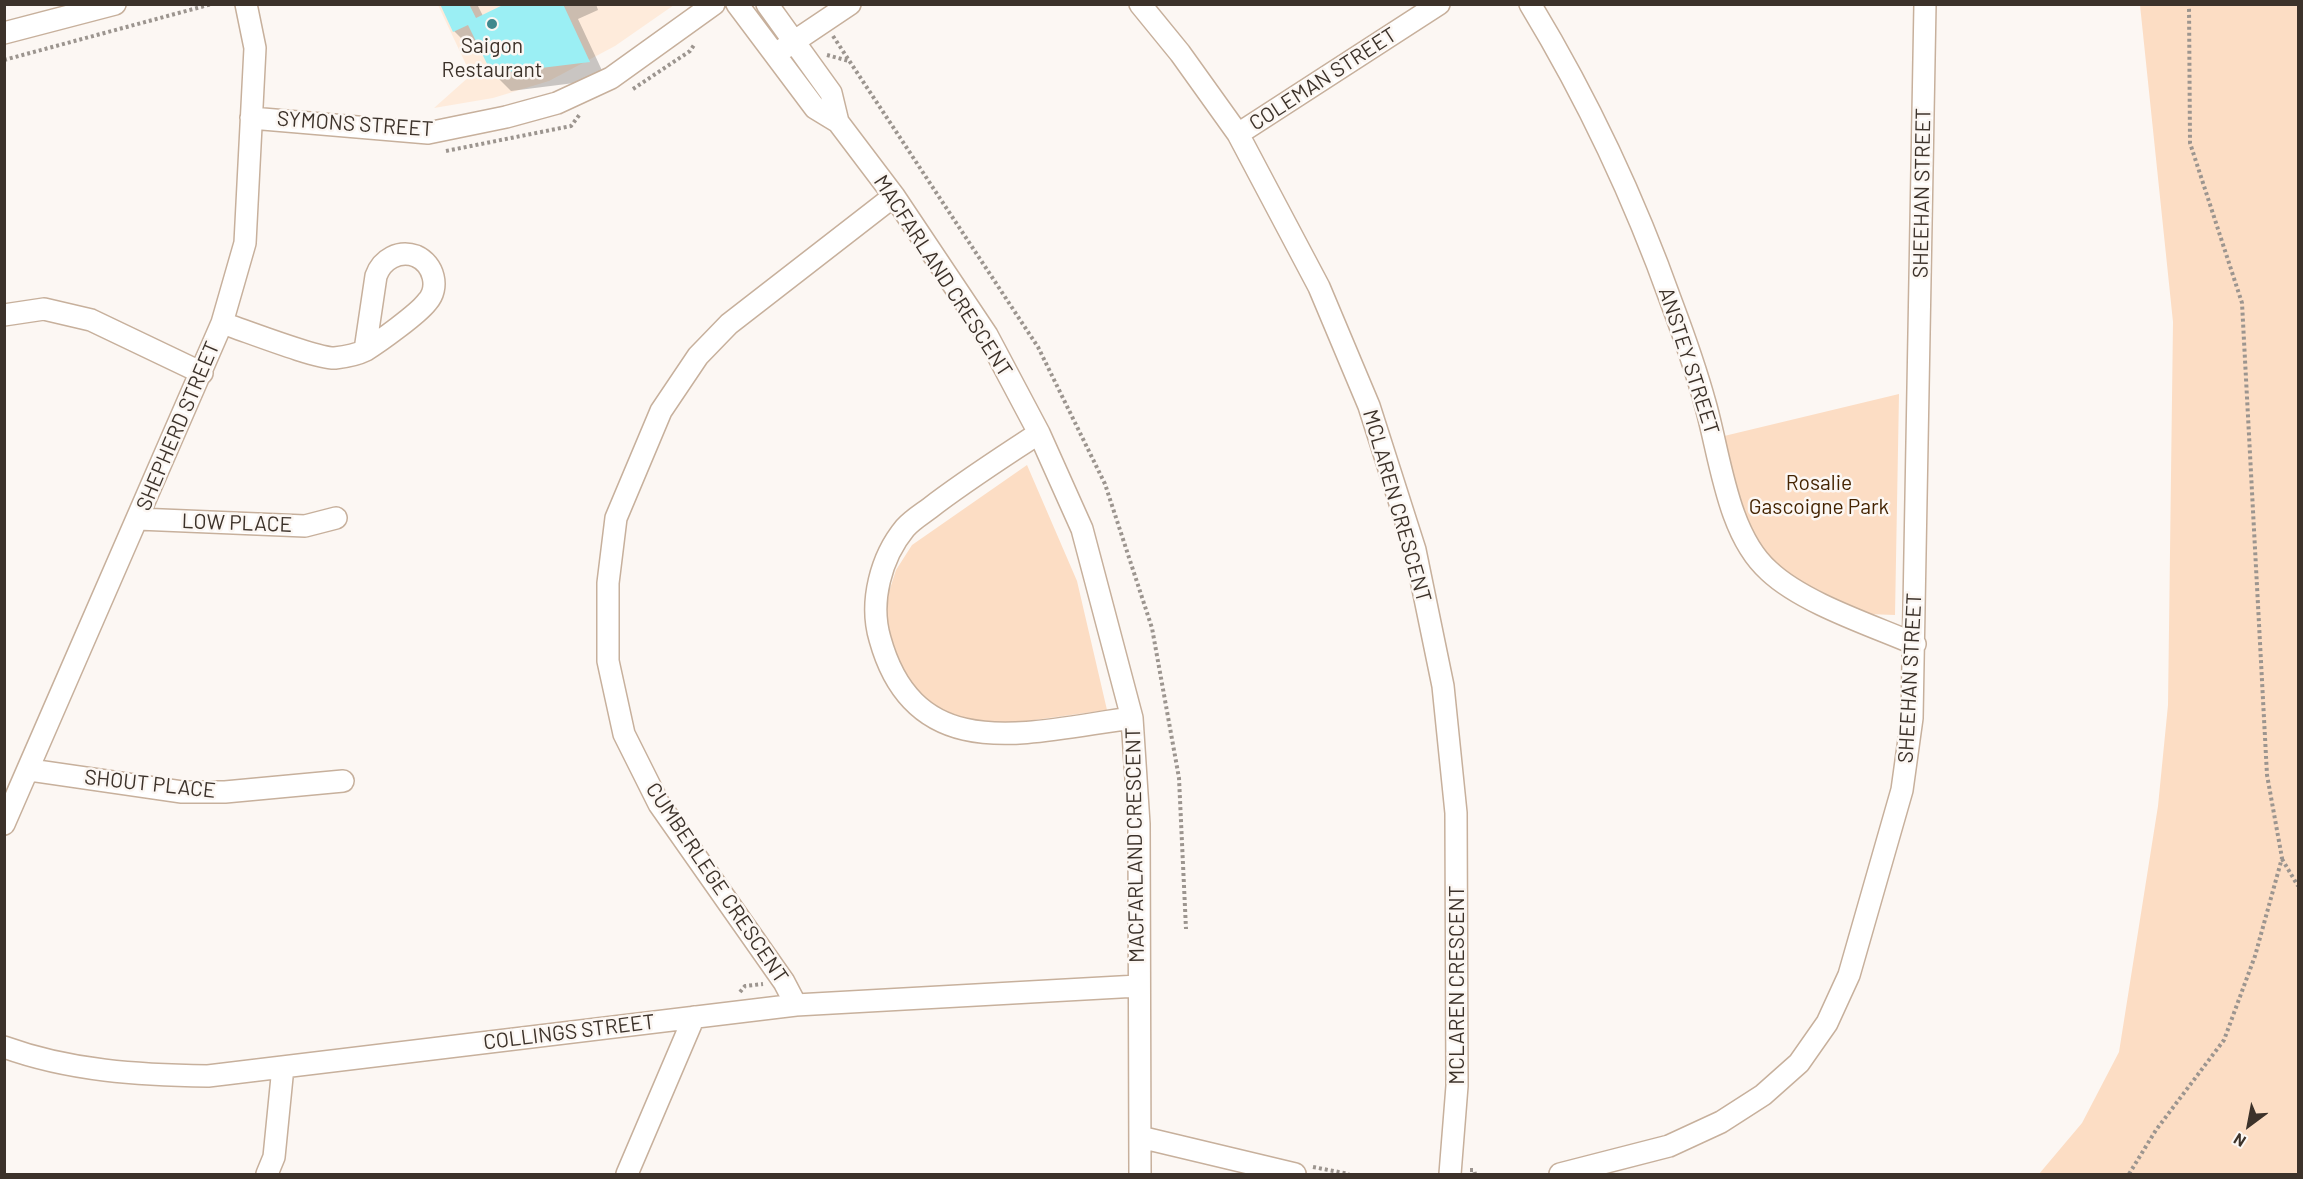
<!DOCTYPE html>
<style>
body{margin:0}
#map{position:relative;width:2303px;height:1179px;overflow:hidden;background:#fcf7f3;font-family:Barlow,sans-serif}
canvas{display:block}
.frame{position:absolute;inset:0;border:6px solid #3c322a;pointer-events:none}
.north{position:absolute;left:2219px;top:1095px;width:60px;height:60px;-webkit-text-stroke:4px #fcf7f3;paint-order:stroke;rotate:212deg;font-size:16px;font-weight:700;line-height:24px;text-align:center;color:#3c322a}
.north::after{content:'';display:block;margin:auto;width:21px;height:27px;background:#3c322a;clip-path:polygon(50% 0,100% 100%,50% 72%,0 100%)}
</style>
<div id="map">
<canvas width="2303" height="1179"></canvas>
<div class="frame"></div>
<div class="north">N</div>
</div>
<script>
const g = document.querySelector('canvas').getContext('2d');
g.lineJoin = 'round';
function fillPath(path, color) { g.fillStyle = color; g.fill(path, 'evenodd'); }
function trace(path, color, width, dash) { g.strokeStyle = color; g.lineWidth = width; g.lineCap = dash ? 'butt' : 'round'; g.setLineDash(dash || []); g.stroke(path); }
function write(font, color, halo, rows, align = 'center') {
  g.font = font + ' Barlow,sans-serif'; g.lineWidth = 5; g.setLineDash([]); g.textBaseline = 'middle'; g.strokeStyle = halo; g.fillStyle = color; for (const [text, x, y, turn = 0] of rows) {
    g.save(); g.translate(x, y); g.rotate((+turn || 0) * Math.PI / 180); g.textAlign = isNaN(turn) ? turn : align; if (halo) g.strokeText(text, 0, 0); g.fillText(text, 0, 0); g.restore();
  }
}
fillPath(new Path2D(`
 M438,5H674L615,46L549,81L493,98L434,108L471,75Z`), '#feebdb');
fillPath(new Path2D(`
 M2140,5H2298V1174H2039L2082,1123L2119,1052L2158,806L2168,705L2173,322Z
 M1899,394L1895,615L1867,614L1774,568L1749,538L1720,437Z
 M1027,465L1077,581L1107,710L998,725L963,721L935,710L911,689L887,634L886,601L896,570L912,545Z`), '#fcddc4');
fillPath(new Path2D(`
 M441,4H477L483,16L508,4H596L598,10L578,19L606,79L511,91L493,73L479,45L471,48L454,31Z`), '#0003');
fillPath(new Path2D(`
 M440,4H469L476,18L505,4H563L590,62L492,74L468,25L453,32Z`), '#9beff4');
const minor = new Path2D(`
 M737,4L815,108L838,122L894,196L987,335L1039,433L1082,529L1132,718L1139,824L1140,1174
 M767,4L831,93L838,122
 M1140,4L1180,53L1238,134L1319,287L1369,406L1415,550L1443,686L1456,813L1457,1086L1450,1174
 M1530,4C1587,98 1635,200 1672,304C1684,336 1696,370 1705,403C1720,455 1727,534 1769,571C1803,603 1871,625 1915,644
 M4,33L115,4
 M783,49L850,4
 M251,118L428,133L506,117L557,103L611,78L714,4
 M1238,134L1439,4
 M4,315L44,309L91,320L202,373
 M222,323C244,330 317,359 335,358C344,357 358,354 366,350C379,342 418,314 427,302C440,288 434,264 416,256C399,250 382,259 376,276L365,350
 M1039,433C1003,457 965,481 930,508C922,514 912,520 905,528C881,557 869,602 880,639C916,769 1032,731 1132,718
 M138,519L305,526L336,518
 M30,770L182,792H225L343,781
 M4,824L222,323L245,243L255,48L246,4
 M796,1005L784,982L659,804L624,734L608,661V583L616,518L661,411L698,356L729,324L894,196
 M4,1047C70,1071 139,1075 208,1076L796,1005L1138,986
 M1140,1137L1295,1174
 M267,1174L274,1157L283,1067
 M627,1174L694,1017
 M1560,1174L1669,1146L1721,1122L1763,1095L1799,1063L1827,1023L1849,975L1902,790L1912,718L1925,4`);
trace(minor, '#c7b09c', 24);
trace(new Path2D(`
 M833,36L1038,347L1105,484L1152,628L1179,778L1186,929
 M827,55L849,61
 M4,60L212,4
 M633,89L690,51L694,45
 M446,151L571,126L580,114
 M2282,859L2298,886
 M740,992L745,986L763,984
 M1313,1167L1349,1174
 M1470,1170H1474L1475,1174
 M2129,1174L2156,1130L2224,1040L2255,956L2282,858L2267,775L2242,303L2190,143L2189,4`), '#9c958f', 4, [3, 3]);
trace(minor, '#fff', 21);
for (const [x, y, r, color] of [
 [492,24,6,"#40888d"]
]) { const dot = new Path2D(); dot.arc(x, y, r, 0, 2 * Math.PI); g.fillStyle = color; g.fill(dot); trace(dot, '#fcf7f3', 2); }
write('21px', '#3c322a', '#fcf7f3', [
 ["Saigon",492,46],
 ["Restaurant",492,70]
]);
write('21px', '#3c322a', '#fcf7f3', [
 ["COLEMAN STREET",1323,79,-33],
 ["SYMONS STREET",355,124,4],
 ["SHEEHAN STREET",1922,193,-89],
 ["MACFARLAND CRESCENT",943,276,57],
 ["ANSTEY STREET",1689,361,72],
 ["SHEPHERD STREET",178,426,-67],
 ["MCLAREN CRESCENT",1397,506,74],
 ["LOW PLACE",237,523,2],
 ["SHEEHAN STREET",1910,678,-87],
 ["SHOUT PLACE",150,784,6],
 ["MACFARLAND CRESCENT",1135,845,-91],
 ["CUMBERLEGE CRESCENT",717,883,56],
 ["MCLAREN CRESCENT",1457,985,-90],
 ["COLLINGS STREET",569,1032,-7]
]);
write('21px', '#452402', '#fcf7f3', [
 ["Rosalie",1819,483],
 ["Gascoigne Park",1819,507]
]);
</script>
